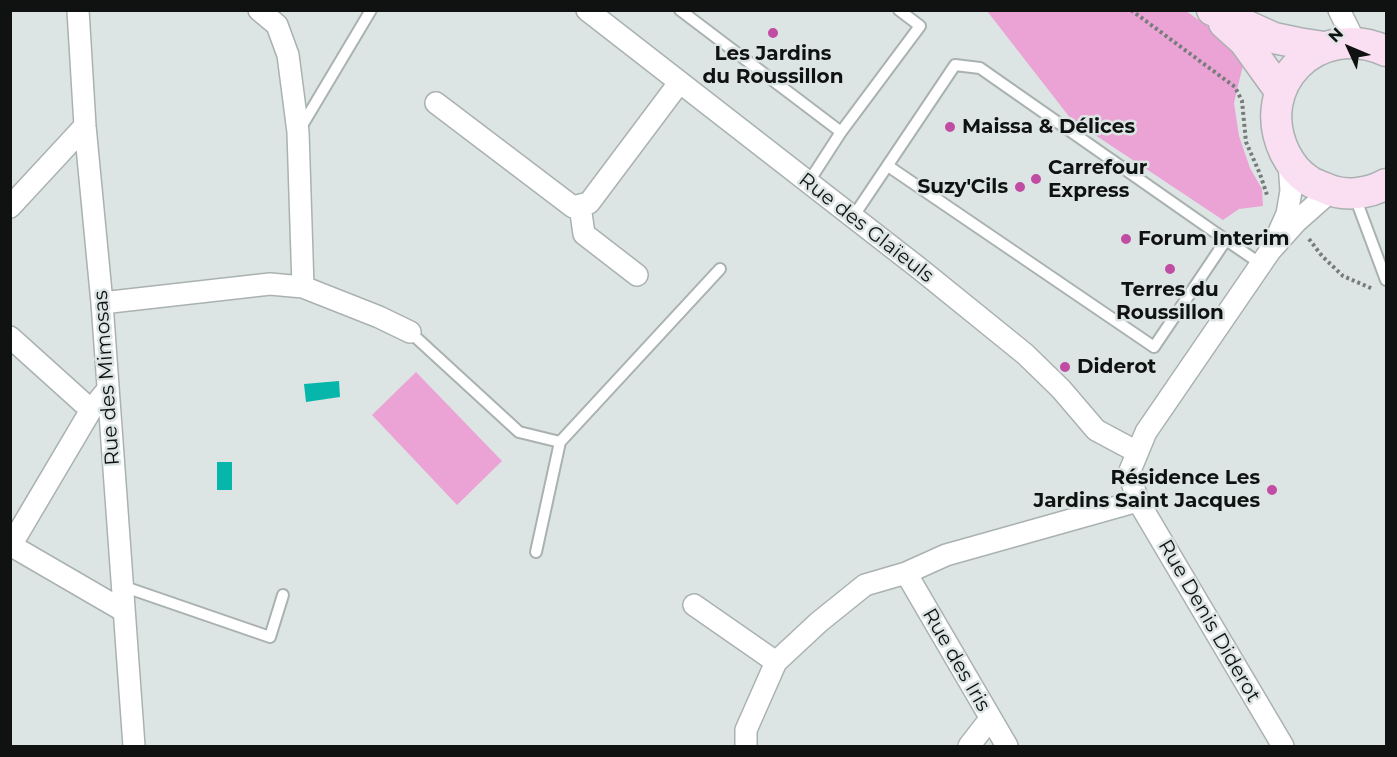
<!DOCTYPE html>
<meta charset="utf-8">
<style>
body{margin:0}
#map{position:relative;width:1397px;height:757px;overflow:hidden;background:#dde5e4;font-family:Montserrat,sans-serif}
canvas{display:block}
.frame{position:absolute;inset:0;border:12px solid #0f1211;pointer-events:none}
.north{position:absolute;left:1319px;top:18px;width:60px;height:60px;-webkit-text-stroke:4px #dde5e4;paint-order:stroke;rotate:314deg;font-size:16px;font-weight:700;line-height:24px;text-align:center;color:#0f1211}
.north::after{content:'';display:block;margin:auto;width:21px;height:27px;background:#0f1211;clip-path:polygon(50% 0,100% 100%,50% 72%,0 100%)}
</style>
<div id="map">
<canvas width="1397" height="757"></canvas>
<div class="frame"></div>
<div class="north">N</div>
</div>
<script>
const g = document.querySelector('canvas').getContext('2d');
g.lineJoin = 'round';
function fillPath(path, color) { g.fillStyle = color; g.fill(path, 'evenodd'); }
function trace(path, color, width, dash) { g.strokeStyle = color; g.lineWidth = width; g.lineCap = dash ? 'butt' : 'round'; g.setLineDash(dash || []); g.stroke(path); }
function write(font, color, halo, rows, align = 'center') {
  g.font = font + ' Montserrat,sans-serif'; g.lineWidth = 5; g.setLineDash([]); g.textBaseline = 'middle'; g.strokeStyle = halo; g.fillStyle = color; for (const [text, x, y, turn = 0] of rows) {
    g.save(); g.translate(x, y); g.rotate((+turn || 0) * Math.PI / 180); g.textAlign = isNaN(turn) ? turn : align; if (halo) g.strokeText(text, 0, 0); g.fillText(text, 0, 0); g.restore();
  }
}
fillPath(new Path2D(`
 M987,11H1186L1227,40L1243,65L1234,103L1239,136L1250,168L1262,189L1263,206L1239,209L1223,220L1071,119Z
 M416,372L502,461L457,505L372,415Z`), '#eba2d4');
fillPath(new Path2D(`
 M339,381L340,397L306,402L304,384Z
 M217,462H232V490H217Z`), '#06b6aa');
const service = new Path2D(`
 M680,10L841,132
 M300,129L371,10
 M808,183L841,132L920,26L899,10
 M1355,197L1386,280
 M853,217L955,65L980,68L1226,240L1154,347L888,166
 M1226,240L1261,264
 M410,332L519,432L560,442L720,269
 M536,552L560,442
 M122,586L270,637L283,595`);
const minor = new Path2D(`
 M78,10L85,126L102,303L134,746
 M259,10L277,25L288,55L298,132L303,287
 M587,10L920,269L1025,354L1061,389L1096,430L1137,452
 M1339,10L1355,42
 M436,103L573,207L589,203L679,83
 M580,206L584,234L637,275
 M10,207L85,126
 M1278,234L1287,214L1291,191L1289,162
 M102,303L270,284L303,287L379,317L410,332
 M10,337L91,410
 M12,546L124,611
 M10,547L91,410L108,389
 M906,573L1007,746
 M694,605L776,662
 M746,746V730L776,662L819,622L865,585L906,573L946,555L1138,501
 M969,746L990,719
 M1283,746L1138,501L1129,473L1146,432L1270,251L1296,222L1331,191`);
const secondary = new Path2D(`
 M1212,10L1274,38L1298,43L1324,47
 M1224,23L1244,41L1280,91
 M1386,51C1318,20 1252,85 1285,153C1290,163 1299,174 1308,180C1313,184 1320,186 1325,188C1343,197 1369,194 1386,184`);
trace(service, '#aab2b1', 14);
trace(minor, '#aab2b1', 24);
trace(secondary, '#aab2b1', 33);
trace(new Path2D(`
 M1131,10L1235,87L1242,101L1246,142L1260,174L1267,195
 M1309,239L1322,256L1343,276L1373,289`), '#767c7b', 4, [3, 3]);
trace(service, '#fff', 10);
trace(minor, '#fff', 21);
trace(secondary, '#fadef2', 30);
for (const [x, y, r, color] of [
 [773,33,6,"#c14ca3"],
 [950,127,6,"#c14ca3"],
 [1036,179,6,"#c14ca3"],
 [1020,187,6,"#c14ca3"],
 [1126,239,6,"#c14ca3"],
 [1170,269,6,"#c14ca3"],
 [1065,367,6,"#c14ca3"],
 [1272,490,6,"#c14ca3"]
]) { const dot = new Path2D(); dot.arc(x, y, r, 0, 2 * Math.PI); g.fillStyle = color; g.fill(dot); trace(dot, '#dde5e4', 2); }
write('bold 20px', '#0f1211', '#dde5e4', [
 ["Les Jardins",773,54,"center"],
 ["du Roussillon",773,77,"center"],
 ["Maissa & Délices",962,127],
 ["Carrefour",1048,168],
 ["Express",1048,191],
 ["Suzy'Cils",1008,187,"right"],
 ["Forum Interim",1138,239],
 ["Terres du",1170,290,"center"],
 ["Roussillon",1170,313,"center"],
 ["Diderot",1077,367],
 ["Résidence Les",1260,478,"right"],
 ["Jardins Saint Jacques",1260,501,"right"]
], 'left');
write('20px', '#0f1211', '#dde5e4', [
 ["Rue des Glaïeuls",866,228,38],
 ["Rue des Mimosas",107,378,-94],
 ["Rue Denis Diderot",1209,621,60],
 ["Rue des Iris",956,660,60]
]);
</script>
